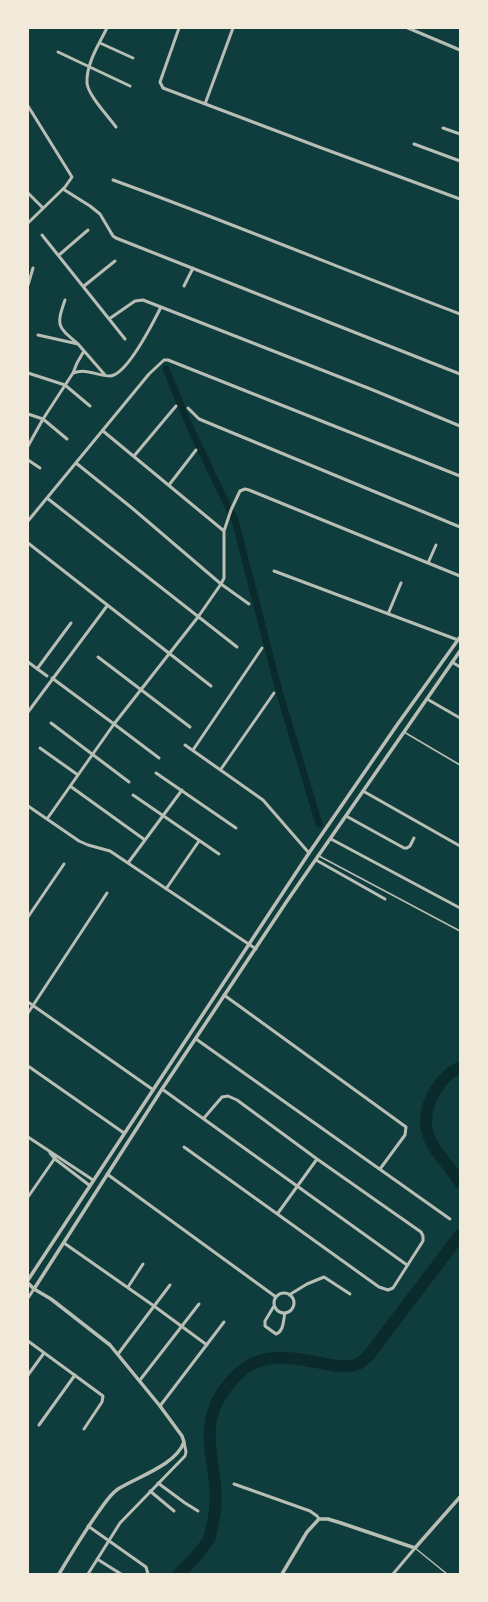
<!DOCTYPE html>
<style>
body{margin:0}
#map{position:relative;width:488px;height:1602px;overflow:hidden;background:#0f3d3e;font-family:Figtree,sans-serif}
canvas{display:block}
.frame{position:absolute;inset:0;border:29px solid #f1e9da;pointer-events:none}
</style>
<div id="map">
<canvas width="488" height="1602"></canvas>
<div class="frame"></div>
</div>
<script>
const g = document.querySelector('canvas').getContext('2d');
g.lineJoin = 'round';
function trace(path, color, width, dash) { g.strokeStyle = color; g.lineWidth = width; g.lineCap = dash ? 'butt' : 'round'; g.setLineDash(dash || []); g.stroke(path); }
trace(new Path2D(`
 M166,369L189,425L229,509L235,520L279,691L319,824`), '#0a2a2b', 7);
trace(new Path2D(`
 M460,1067C440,1077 425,1101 426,1124C426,1129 429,1137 431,1142C436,1152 453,1171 460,1182
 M179,1574C189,1563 204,1550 210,1537C211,1532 212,1527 213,1522C226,1466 185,1428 236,1376C260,1351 290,1357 321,1363C333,1366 348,1369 360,1363C363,1361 366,1357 369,1355L460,1235`), '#0a2a2b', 12);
trace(new Path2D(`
 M404,732L460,765
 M319,856L460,931
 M415,1548L447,1574`), '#b8beb3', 1.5);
trace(new Path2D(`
 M107,28C99,44 86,64 87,83C88,95 108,116 116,127
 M179,28L160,82L163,88L319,147L460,199
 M408,28L460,50
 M100,43L133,58
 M58,52L130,86
 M205,104L233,28
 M28,106L72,177L65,187L28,223
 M443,128L460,134
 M414,144L460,161
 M113,180C229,222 344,270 460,314
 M63,189L90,206L100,214L113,236L116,238L460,374
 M28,193L43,208
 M42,235L125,339
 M59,255L88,230
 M28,285L33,268
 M84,286L115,261
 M184,286L193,268
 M65,300C56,326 57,326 78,344
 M109,319L135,301L143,300L373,390L460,426
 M38,335L78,344L105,375
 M28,373L65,385L90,406
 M73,373C87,368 97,376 110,376C127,375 154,321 161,307
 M188,408L199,419L460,527
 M28,414L43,419L67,439
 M103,431L224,531
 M28,446L43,419L73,373L77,363L84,351
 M134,456L176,406
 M28,460L40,468
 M76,463L132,508L221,584L249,604
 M169,485L196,450
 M47,498L237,647
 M28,521L149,374L164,360H168L460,476
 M28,543L211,686
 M428,563L436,545
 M274,571L458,640
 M388,614L401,583
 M98,657L190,727
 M28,662L47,676
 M452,662L460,667
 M37,669L71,623
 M52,678L114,724L159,758
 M427,699L460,718
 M28,712L107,606
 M51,723L129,782
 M185,745L263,800L309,853
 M40,748L78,775
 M193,750L262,648
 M221,769L274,693
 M156,773L236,828
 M70,786L145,840
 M363,791L460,846
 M133,795L219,854
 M28,806L79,841L88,845L110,851L256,949
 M346,816L404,848H407L410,846L414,838
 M47,819L114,724L198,617L221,584L224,578V531L231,510L240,491L245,489L249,490L460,576
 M331,839L460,908
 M316,860L385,899
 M128,863L182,790
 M166,889L199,841
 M28,917L64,864
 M224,995L406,1127L405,1135L380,1169
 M28,1002L152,1089
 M28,1013L107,893
 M196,1039L450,1219
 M28,1066L124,1133
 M162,1089L407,1265
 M28,1137L93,1180
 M184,1147L379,1287L388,1290L393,1288L423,1241V1236L421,1232L317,1159L237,1100L228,1096L222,1097L204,1118
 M50,1153L55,1159L89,1185
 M107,1174L276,1297
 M28,1197L55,1158
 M278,1213L317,1159
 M64,1243L154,1306L207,1345
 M128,1287L143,1264
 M274 1303a10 10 0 1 1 20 0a10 10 0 1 1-20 0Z
 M289,1295L307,1284L324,1277L350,1294
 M28,1298L34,1289
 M274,1306L265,1321V1326L276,1334C284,1331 283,1321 285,1313
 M28,1341L103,1396L102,1402L84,1429
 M118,1354L170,1285
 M28,1375L44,1353
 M140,1380L199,1304
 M160,1406L224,1322
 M39,1425L75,1375
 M158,1483L185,1503L198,1511
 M234,1484L310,1511L317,1516L319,1519
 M150,1491L174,1511
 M88,1526L146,1567L148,1574
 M97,1559L121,1574
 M88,1574L120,1523L185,1456L186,1452L184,1442
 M393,1574L415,1548`), '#b8beb3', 3);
trace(new Path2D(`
 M28,1280L309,853L397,725L460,637
 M28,1283L34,1289L51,1299L110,1345L160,1406L182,1436L184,1442C176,1465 137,1477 118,1489C109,1495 103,1506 97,1514C83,1534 71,1554 59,1574
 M34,1289L162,1089L287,901L460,651
 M282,1574L307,1532L319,1519H328L341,1523L415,1548L460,1497`), '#b8beb3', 3.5);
</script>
